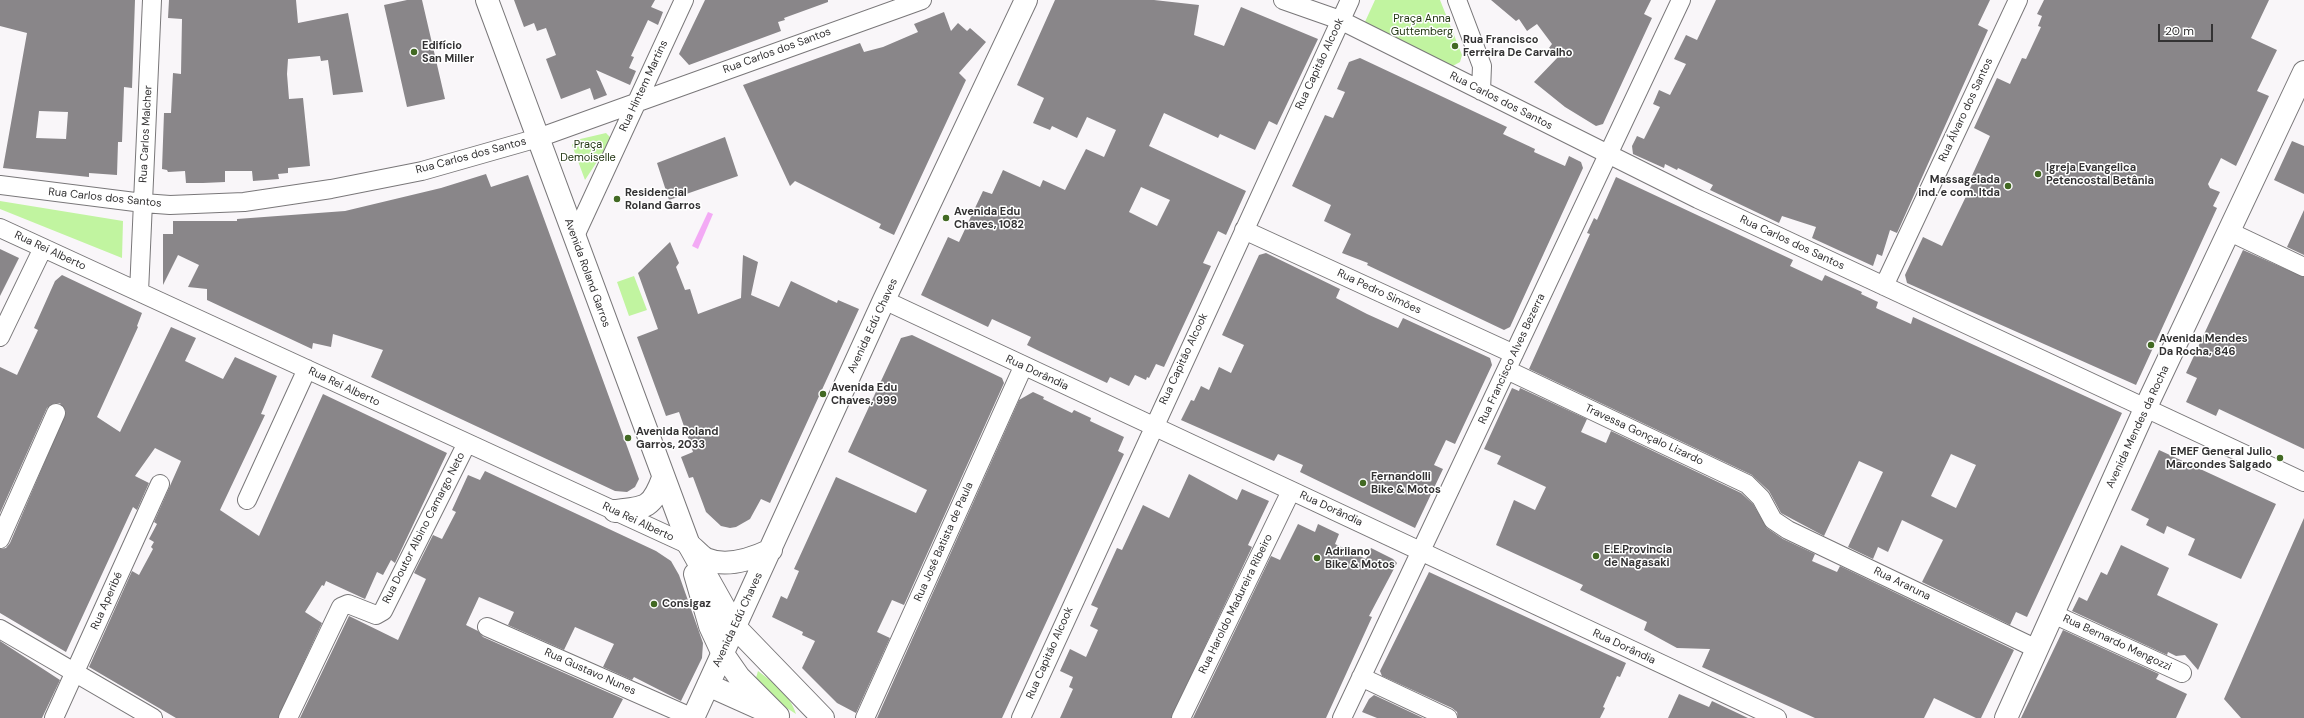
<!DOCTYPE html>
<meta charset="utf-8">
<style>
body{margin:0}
#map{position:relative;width:2304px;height:718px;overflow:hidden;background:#f9f6f9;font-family:"DM Sans",sans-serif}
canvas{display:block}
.scale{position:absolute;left:2158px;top:24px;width:55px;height:18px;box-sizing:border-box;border:2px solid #333233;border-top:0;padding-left:5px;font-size:12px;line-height:14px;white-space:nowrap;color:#333233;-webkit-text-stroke:3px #fff;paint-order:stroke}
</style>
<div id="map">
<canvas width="2304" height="718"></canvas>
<div class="scale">20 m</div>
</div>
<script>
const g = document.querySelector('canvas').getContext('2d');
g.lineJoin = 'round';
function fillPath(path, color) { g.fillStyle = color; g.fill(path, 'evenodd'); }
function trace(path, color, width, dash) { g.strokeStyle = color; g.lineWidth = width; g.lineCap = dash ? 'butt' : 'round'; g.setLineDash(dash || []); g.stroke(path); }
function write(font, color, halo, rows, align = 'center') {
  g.font = font + ' "DM Sans",sans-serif'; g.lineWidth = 3; g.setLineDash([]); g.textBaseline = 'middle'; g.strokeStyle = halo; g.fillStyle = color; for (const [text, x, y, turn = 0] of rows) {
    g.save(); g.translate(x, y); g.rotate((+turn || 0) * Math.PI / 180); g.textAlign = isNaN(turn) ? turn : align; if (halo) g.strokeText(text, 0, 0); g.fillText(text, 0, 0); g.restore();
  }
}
fillPath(new Path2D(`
 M1375,0H1440L1462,55L1460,62L1451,67L1364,24Z
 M606,133L612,139L585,180L572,145L576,140Z
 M0,201L123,221L122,258L0,209Z
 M634,276L647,310L629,316L617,282Z
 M758,671C774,683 790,694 796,714L782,705L756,678Z`), '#c1f4a0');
fillPath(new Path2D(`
 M708,212L713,214L698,249L692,246Z`), '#f3aaf5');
fillPath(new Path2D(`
 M0,0H135L132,88L124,87L122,142H118L117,175L89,173V177L3,168L27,33L0,26ZM39,111L68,112L66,139L36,138Z
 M169,0H296L298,23L348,13L363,92L333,95L328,60L321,61L320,56L288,59L287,74L289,99L303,98L310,166L288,168V173L278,174L279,179L253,181L252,171H225V182L203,183H186L185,171L168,172L167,170L162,169L164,113H171L173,73L181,74L182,19L168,18Z
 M407,0H422L445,99L407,107L384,5Z
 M514,0H655L651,7L663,12L658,25L648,20L631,56L634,57L629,68L636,71L630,85L596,70L607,95L594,100L590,88L561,99L546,59L556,55L546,28L537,31L534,23L524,27Z
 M705,0H828V2L784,18L785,20L778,22L781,31L689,65L679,54Z
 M1055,0H1154L1199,5L1194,35L1224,46L1241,7L1318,39L1277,125L1269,121L1255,150L1220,134L1218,138L1164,113L1149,146L1246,191L1226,235L1218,231L1203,263L1211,266L1164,367L1156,364L1149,378L1147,377L1146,380L1135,375L1129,386L1110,377L1107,383L1037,350L1027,345L1031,337L992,319L988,327L921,295L948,237L959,242L983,191L992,194L1003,170L1040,187L1043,180L1065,190L1086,149L1104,157L1116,130L1087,117L1077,138L1052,126L1050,130L1033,123L1044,98L1017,85ZM1141,187L1170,200L1157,226L1129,212Z
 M1491,0H1651L1644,14L1652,18L1603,124L1596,126L1565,107L1534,82L1559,56L1549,48L1552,44L1537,24L1527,31L1519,19L1516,21Z
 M1716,0H1990L1978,25L1988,30L1897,233L1890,230L1882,256L1877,254L1873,266L1812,238L1816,227L1782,216L1779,223L1710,190L1713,185L1678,168L1677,170L1665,164L1664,168L1633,154L1632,146L1637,136L1644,139L1660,107L1653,104L1659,90L1670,95L1686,64L1674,59L1686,35L1697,40Z
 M2044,0H2269L2251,38L2277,50L2257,91L2269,96L2236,166L2221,158L2208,184L2210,188L2220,192L2213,206L2217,208L2136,385L1907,283L1905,275L1923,237L1942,246L1973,182L1970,180L1990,136L1974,128L1997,78L2010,84L2022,58L2026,59L2041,27L2038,26L2042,16L2037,14Z
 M944,12L951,31L958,23L967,31L970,28L986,42L959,73L966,80L894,235L879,228L881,224L795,181L790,186L743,85L860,43L864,52L883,47L918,32L914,24Z
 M1360,58L1507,127L1503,134L1535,149L1534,152L1565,166L1569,156L1581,162L1583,168L1510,327L1504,330L1367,265L1368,263L1342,253L1351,234L1324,221L1331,205L1292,186L1325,115L1333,118L1345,92L1337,89L1349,62Z
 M725,137L738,176L669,200L657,163Z
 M2292,141L2304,146V194L2274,180Z
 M486,174L491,187L528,175L639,479L635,487L627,492L615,491L371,377L383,350L333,334L331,347L313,343L312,349L207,300V289L188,287L199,265L178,255L163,285V234H173V221H237V219L345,211L441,188Z
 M1616,177L1793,260L1790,266L1822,281L1825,275L1862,292L1861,294L1878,302L1876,308L1911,324L1913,317L2122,413L2027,617L2016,612L2010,625L1922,582L1943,540L1902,520L1888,552L1878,547L1873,559L1848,547L1883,472L1859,461L1824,536L1781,513L1769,491L1752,475L1529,369L1590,234L1587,233L1594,218L1597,220ZM1951,454L1976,465L1956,508L1931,496Z
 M2304,210V255L2287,247Z
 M670,242L679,263L676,267L685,290L690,289L698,314L741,298L743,255L758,262L751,295L779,307L791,281L837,303L838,300L859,309L770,503L761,499L750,519L736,527L730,528L721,526L706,512L693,477L689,478L681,457L693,452L679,412L666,416L637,337L658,329L638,273Z
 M0,249L19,258L0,296Z
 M2243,250L2304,277V449L2219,409L2216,416L2186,402L2197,378L2186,373Z
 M1266,253L1340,289L1336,298L1367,314L1398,328L1403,318L1490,358L1492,365L1455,444L1446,440L1434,465L1443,469L1415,528L1300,472L1303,465L1278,454L1274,461L1181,420L1191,400L1194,401L1201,386L1209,390L1219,367L1231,373L1244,345L1222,335L1259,255Z
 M62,275L142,313L137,326L138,327L97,417L120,432L171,327L196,338L185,361L223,379L235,357L277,376L261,414L265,415L220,510L259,536L323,394L447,453L395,563L391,560L383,575L377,572L365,599L326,581L324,586L322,585L305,612L322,623L278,718H176L89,667L132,571L139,575L153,549L151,547L154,542L149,539L157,524L154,522L181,461L155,448L135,476L149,483L137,510L133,507L66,652L0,613V549L6,548L10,543L66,412L60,403H55L47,408L0,513V367L17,375L38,330L34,328L55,281Z
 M912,335L1002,378L1004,383L904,605L892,600L877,632L890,638L856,713L837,703L802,668L815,641L802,635L803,632L772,617L781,596L787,599L799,571L794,569L836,477L916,513L927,490L848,452L901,338Z
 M1512,388L1519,391L1520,388L1587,419L1581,432L1606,443L1611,431L1741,493L1753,504L1767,528L1783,539L1815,554L1812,561L1837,572L1840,566L2014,650L1981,718H1976L1934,698L1924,718H1815L1702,667L1710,649L1677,648L1644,630L1647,622L1580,590L1583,585L1496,545L1514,500L1535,510L1546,487L1497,464L1501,456L1484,449Z
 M1033,392L1044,397L1043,399L1072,413L1074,410L1091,418L1090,421L1124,437L1118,451L1124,454L1002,718H877L1019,400Z
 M2159,450L2276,504L2241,579L2188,555L2195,539L2167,526L2164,534L2146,525L2149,519L2131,510Z
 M485,471L656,551L671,561L679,575L703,643L702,658L681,701L634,677L632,680L603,667L614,644L575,627L564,650L508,625L514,612L479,597L466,625L478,631L483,637L623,699L613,718H300L349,616L398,640L426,579L414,573L433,535L442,539L456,512L452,510L468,475L480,480Z
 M1189,474L1237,500L1242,489L1269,501L1248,545L1252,547L1171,718H1060L1073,689L1069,687L1073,677L1060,671L1070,649L1086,657L1098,630L1090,626L1098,608L1091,605L1117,548L1122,550L1143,505L1169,518Z
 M2304,518V718H2241L2224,699Z
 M1298,524L1315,532L1318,524L1339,534L1335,544L1366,559L1371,548L1393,559L1397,563L1369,616L1372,617L1326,718H1193L1271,556L1280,560Z
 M2121,545L2169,568L2157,595L2218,624L2198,670L2185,655L2176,656L2168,652L2167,655L2072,611L2079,597L2087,601L2101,572L2107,575Z
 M1429,572L1626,663L1620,677L1617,676L1603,707L1605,708L1600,718H1458L1457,712L1452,708L1382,676L1380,671Z
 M2063,630L2159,674L2156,679L2187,694L2176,718H2021Z
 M0,641L60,680L42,718H0Z
 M1679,694L1709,707L1712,701L1748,718H1668Z
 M1374,695L1423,718H1377L1362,712L1369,699Z`), '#898689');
const minor = new Path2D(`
 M1283,0L1340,20L1698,199L2304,482
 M1457,0L1482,66L1481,91
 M0,185L143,203L170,205L244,202L331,189L422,171L538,138L922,0
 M0,228L689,545
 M1244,230L1514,354
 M2230,232L2304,267
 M574,238L684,0
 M1884,286L2018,0
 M139,292L152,0
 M884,300L1777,718
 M0,337L43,248
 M1507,370L1747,484L1761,498L1773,520L1788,530L2037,649
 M247,500L307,369
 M0,539L56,413
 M2053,614L2182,673
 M487,627L693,718
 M0,629L153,718
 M1361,677L1448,718
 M54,718L160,484
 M288,718L341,607L348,604L376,615L383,611L467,443
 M865,718L1023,367
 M1021,718L1350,0
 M1181,718L1291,491
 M1342,718L1681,0`);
const tertiary = new Path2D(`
 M487,0L689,545L735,627
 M615,511C646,508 652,508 663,478
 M695,574L710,626L723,654
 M2006,718L2145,409L2304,72`);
const secondary = new Path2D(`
 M689,545C695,549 700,556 706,559C727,568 752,559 771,550
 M735,627L823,718
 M723,654L739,677L778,716
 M708,685L766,711
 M693,718L884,300L1026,0`);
trace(minor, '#797779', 20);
trace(tertiary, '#797779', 24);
trace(secondary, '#797779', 24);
trace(minor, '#fff', 18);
trace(tertiary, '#fff', 22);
trace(secondary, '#fff', 22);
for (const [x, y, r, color] of [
 [1455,46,4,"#426923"],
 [414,52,4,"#426923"],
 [2038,174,4,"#426923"],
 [2008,186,4,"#426923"],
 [617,199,4,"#426923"],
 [946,218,4,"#426923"],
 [2151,345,4,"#426923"],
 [823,394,4,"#426923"],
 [628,438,4,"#426923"],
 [2280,458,4,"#426923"],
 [1363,483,4,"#426923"],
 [1596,556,4,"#426923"],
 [1317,558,4,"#426923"],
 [654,604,4,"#426923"]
]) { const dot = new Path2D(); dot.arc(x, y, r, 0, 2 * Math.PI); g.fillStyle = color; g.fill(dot); trace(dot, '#fff', 1.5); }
write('11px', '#1e320e', '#fff', [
 ["Praça Anna",1422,19],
 ["Guttemberg",1422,32],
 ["Praça",588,145],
 ["Demoiselle",588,158]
]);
write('bold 11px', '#333233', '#fff', [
 ["Rua Francisco",1463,40],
 ["Ferreira De Carvalho",1463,53],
 ["Edifício",422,46],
 ["San Miller",422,59],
 ["Igreja Evangelica",2046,168],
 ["Petencostal Betânia",2046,181],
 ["Massagelada",2000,180,"right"],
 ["ind. e com. ltda",2000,193,"right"],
 ["Residencial",625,193],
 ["Roland Garros",625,206],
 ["Avenida Edu",954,212],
 ["Chaves, 1082",954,225],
 ["Avenida Mendes",2159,339],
 ["Da Rocha, 846",2159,352],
 ["Avenida Edu",831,388],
 ["Chaves, 999",831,401],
 ["Avenida Roland",636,432],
 ["Garros, 2033",636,445],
 ["EMEF General Julio",2272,452,"right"],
 ["Marcondes Salgado",2272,465,"right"],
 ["Fernandolli",1371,477],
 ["Bike & Motos",1371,490],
 ["E.E.Provincia",1604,550],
 ["de Nagasaki",1604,563],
 ["Adriiano",1325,552],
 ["Bike & Motos",1325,565],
 ["Consigaz",662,604]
], 'left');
write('11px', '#333233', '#fff', [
 ["Rua Carlos dos Santos",777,51,-20],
 ["Rua Capitão Alcook",1320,64,-65],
 ["Rua Hintem Martins",644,86,-65],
 ["Rua Carlos dos Santos",1501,101,27],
 ["Rua Álvaro dos Santos",1966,110,-65],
 ["Rua Carlos Malcher",146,134,-87],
 ["Rua Carlos dos Santos",471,156,-15],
 ["Rua Carlos dos Santos",105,198,6],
 ["Rua Carlos dos Santos",1792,243,25],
 ["Rua Rei Alberto",50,251,25],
 ["Avenida Roland Garros",587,273,70],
 ["Rua Pedro Simões",1379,292,25],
 ["Avenida Edú Chaves",873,326,-65],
 ["Rua Capitão Alcook",1184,359,-65],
 ["Rua Francisco Alves Bezerra",1512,359,-65],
 ["Rua Dorândia",1037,373,25],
 ["Rua Rei Alberto",344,387,25],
 ["Avenida Mendes da Rocha",2138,427,-65],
 ["Travessa Gonçalo Lizardo",1644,435,25],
 ["Rua Dorândia",1331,509,25],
 ["Rua Rei Alberto",638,522,25],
 ["Rua Doutor Albino Camargo Neto",424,528,-63],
 ["Rua José Batista de Paula",944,542,-66],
 ["Rua Araruna",1902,584,26],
 ["Rua Aperibé",107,601,-66],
 ["Rua Haroldo Madureira Ribeiro",1236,604,-64],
 ["Avenida Edú Chaves",738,620,-65],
 ["Rua Bernardo Mengozzi",2117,643,25],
 ["Rua Dorândia",1624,647,25],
 ["Rua Capitão Alcook",1050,653,-66],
 ["Rua Gustavo Nunes",590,672,24]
]);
</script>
